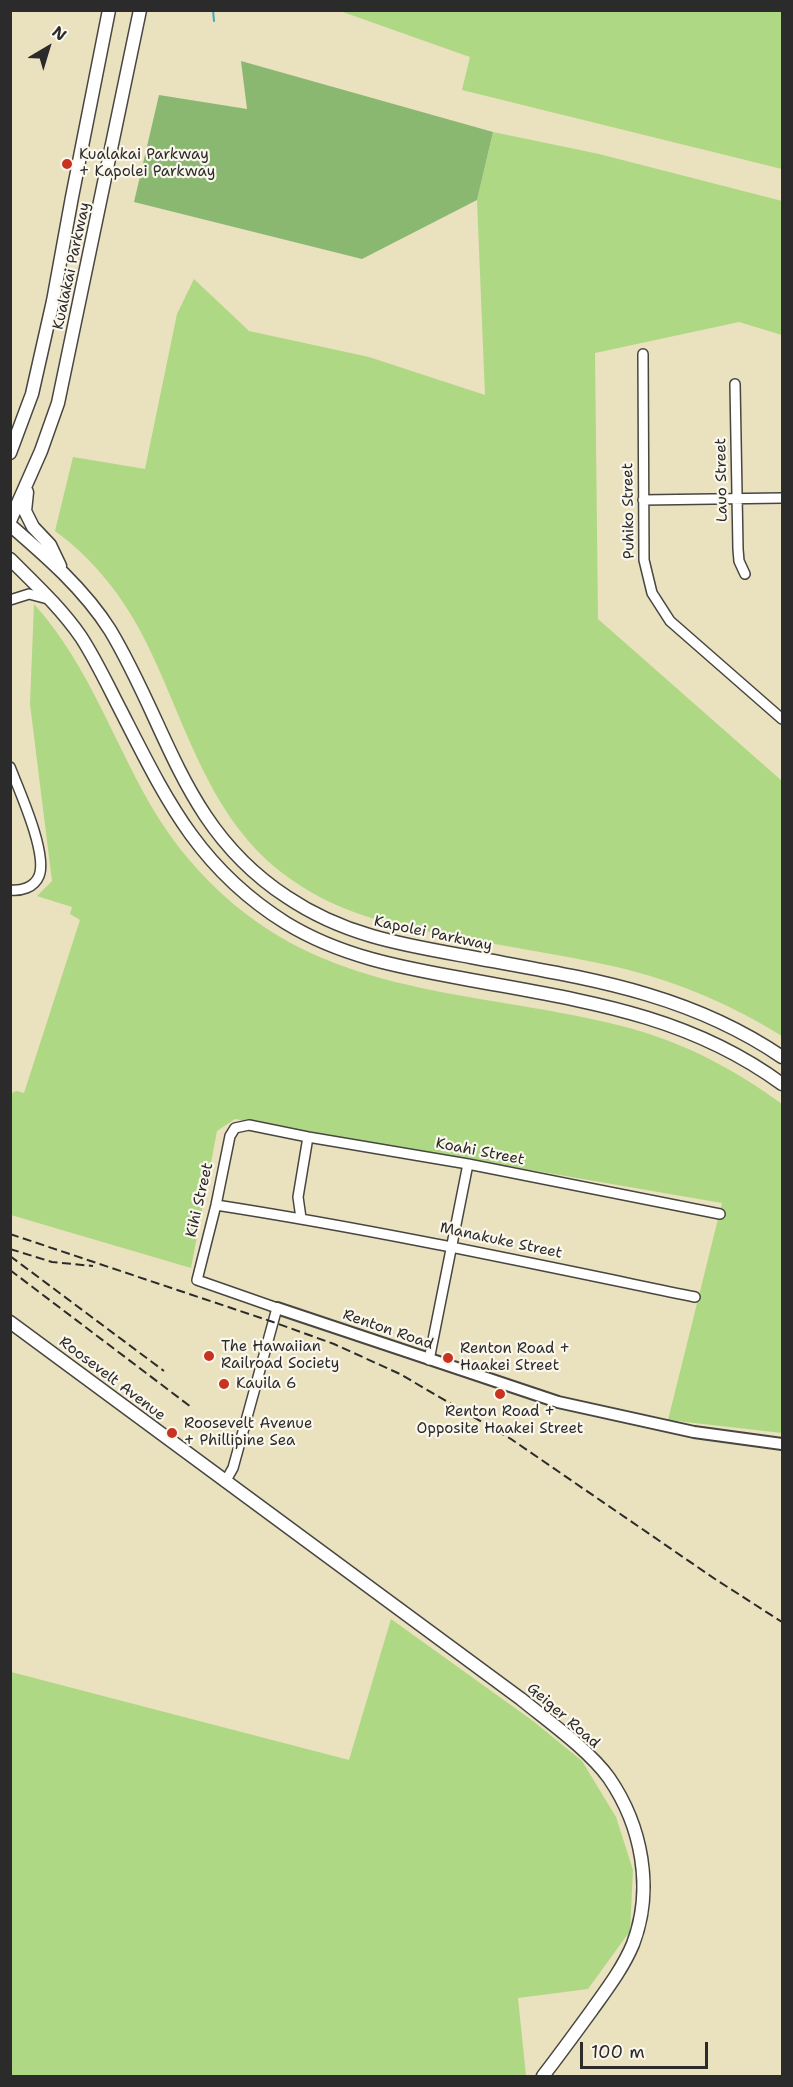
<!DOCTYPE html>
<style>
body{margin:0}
#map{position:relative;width:793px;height:2087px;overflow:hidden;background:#eae1be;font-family:"Shantell Sans",sans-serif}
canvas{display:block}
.frame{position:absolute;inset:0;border:12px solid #2b2b2b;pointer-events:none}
.north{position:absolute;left:18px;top:18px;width:60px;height:60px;-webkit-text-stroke:4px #fbf7ec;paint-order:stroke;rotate:38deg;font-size:16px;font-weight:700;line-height:24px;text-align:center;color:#2b2b2b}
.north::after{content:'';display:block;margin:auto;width:21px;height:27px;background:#2b2b2b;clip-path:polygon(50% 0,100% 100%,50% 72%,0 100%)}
.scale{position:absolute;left:580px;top:2042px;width:128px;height:27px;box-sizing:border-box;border:3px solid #2b2b2b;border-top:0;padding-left:8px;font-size:18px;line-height:21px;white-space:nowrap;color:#2b2b2b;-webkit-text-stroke:4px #fbf7ec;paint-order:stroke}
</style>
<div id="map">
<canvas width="793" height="2087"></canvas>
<div class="frame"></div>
<div class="north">N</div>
<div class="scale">100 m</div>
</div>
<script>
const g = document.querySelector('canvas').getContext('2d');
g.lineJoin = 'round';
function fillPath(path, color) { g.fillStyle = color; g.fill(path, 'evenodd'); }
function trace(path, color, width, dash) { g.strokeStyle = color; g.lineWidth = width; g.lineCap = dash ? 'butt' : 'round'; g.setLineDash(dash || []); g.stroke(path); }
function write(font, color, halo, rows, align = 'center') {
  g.font = font + ' "Shantell Sans",sans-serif'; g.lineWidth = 4.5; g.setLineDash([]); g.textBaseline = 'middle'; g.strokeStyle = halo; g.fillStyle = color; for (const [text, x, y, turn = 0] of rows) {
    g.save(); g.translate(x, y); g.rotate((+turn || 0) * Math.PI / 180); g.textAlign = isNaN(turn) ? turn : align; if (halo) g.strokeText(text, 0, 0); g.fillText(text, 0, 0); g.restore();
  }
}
fillPath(new Path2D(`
 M340,11H782V169L462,90L470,57Z
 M493,132L599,154L782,201V335L739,322L595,353L598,619L782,781V1036C733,1006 682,983 625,969C570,956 513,948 457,937C391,925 335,914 281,872C208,815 186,723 147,644C126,600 94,559 55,531L73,457L145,469L177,314L194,279L249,331L369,357L485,395L477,200Z
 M34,604C91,667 115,748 159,819C182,855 212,888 246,914C357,1000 503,993 633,1029C687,1044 737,1071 782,1104V1433L668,1420L722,1203L235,1119L217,1131L191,1268L11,1215L10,1099L13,1092L17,1091L24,1093L80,920L70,914L72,907L37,896L52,881L30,704Z
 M391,1619L533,1721L582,1761L616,1817L633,1870L630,1931L588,1989L518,1998L526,2076H11V1672L349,1760Z`), '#aed883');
fillPath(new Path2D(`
 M241,61L493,132L477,200L362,259L134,202L159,95L247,109Z`), '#8ab871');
trace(new Path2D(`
 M213,10L214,21`), '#3baab9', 2);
const minor = new Path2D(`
 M643,354L644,560L652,593L670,621L782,719
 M735,384L738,549L739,561L745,574
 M643,500L782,498
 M10,600L29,594L48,599
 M10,767C19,790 48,854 39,876C34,888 21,891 10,890
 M216,1205C377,1230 535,1264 695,1297
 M301,1218L298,1197L308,1137
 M429,1360L468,1164
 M225,1482L233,1468L277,1308L197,1280L216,1205L230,1136L235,1128L249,1125L308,1137L468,1164L720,1214`);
const tertiary = new Path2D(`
 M277,1308L558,1402L694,1432L782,1444`);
const secondary = new Path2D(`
 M10,453L32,394L53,301L72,197L109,10
 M27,492L25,511L33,527L50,545L60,566
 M10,521L41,451L58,403L140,10
 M10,525C47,557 84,589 110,630C169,728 183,829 287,897C345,936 404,945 471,957C583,978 685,991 782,1057
 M10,559C35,584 61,608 81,637C96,660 108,686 121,711C166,799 198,868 286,923C340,956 399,967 460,978C576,1000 684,1012 782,1084
 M10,1322L521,1699C548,1721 589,1750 609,1778C642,1826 654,1889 633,1944C623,1968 607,1989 592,2010C576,2032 560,2054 543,2076`);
trace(minor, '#484641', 12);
trace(tertiary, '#484641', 14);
trace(secondary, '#484641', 15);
trace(minor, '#fff', 9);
trace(tertiary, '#fff', 10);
trace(secondary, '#fff', 12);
trace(new Path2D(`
 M10,1234L273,1322L334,1344L400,1374L511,1439L715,1579L782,1622
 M10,1249L52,1262L93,1266
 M10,1256L164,1371
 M10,1270L191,1407`), '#2b2b2b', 2, [9, 4.5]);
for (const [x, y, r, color] of [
 [67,164,6,"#c8321e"],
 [209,1356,6,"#c8321e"],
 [448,1358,6,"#c8321e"],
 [224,1384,6,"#c8321e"],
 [500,1394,6,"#c8321e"],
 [172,1433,6,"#c8321e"]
]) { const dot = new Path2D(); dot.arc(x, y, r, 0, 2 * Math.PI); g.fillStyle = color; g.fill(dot); trace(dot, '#fbf7ec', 2); }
write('15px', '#2b2b2b', '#fbf7ec', [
 ["Kualakai Parkway",79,155],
 ["+ Kapolei Parkway",79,172],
 ["The Hawaiian",221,1347],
 ["Railroad Society",221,1364],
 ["Renton Road +",460,1349],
 ["Haakei Street",460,1366],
 ["Kauila 6",236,1384],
 ["Renton Road +",500,1412,"center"],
 ["Opposite Haakei Street",500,1429,"center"],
 ["Roosevelt Avenue",184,1424],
 ["+ Phillipine Sea",184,1441]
], 'left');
write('15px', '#2b2b2b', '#fbf7ec', [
 ["Kualakai Parkway",72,266,-78],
 ["Lauo Street",722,480,-91],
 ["Puhiko Street",629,511,-91],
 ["Kapolei Parkway",433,934,12],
 ["Koahi Street",480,1152,11],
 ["Kihi Street",200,1200,-77],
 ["Manakuke Street",501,1241,12],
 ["Renton Road",388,1330,19],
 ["Roosevelt Avenue",112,1379,37],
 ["Geiger Road",563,1716,41]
]);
</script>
